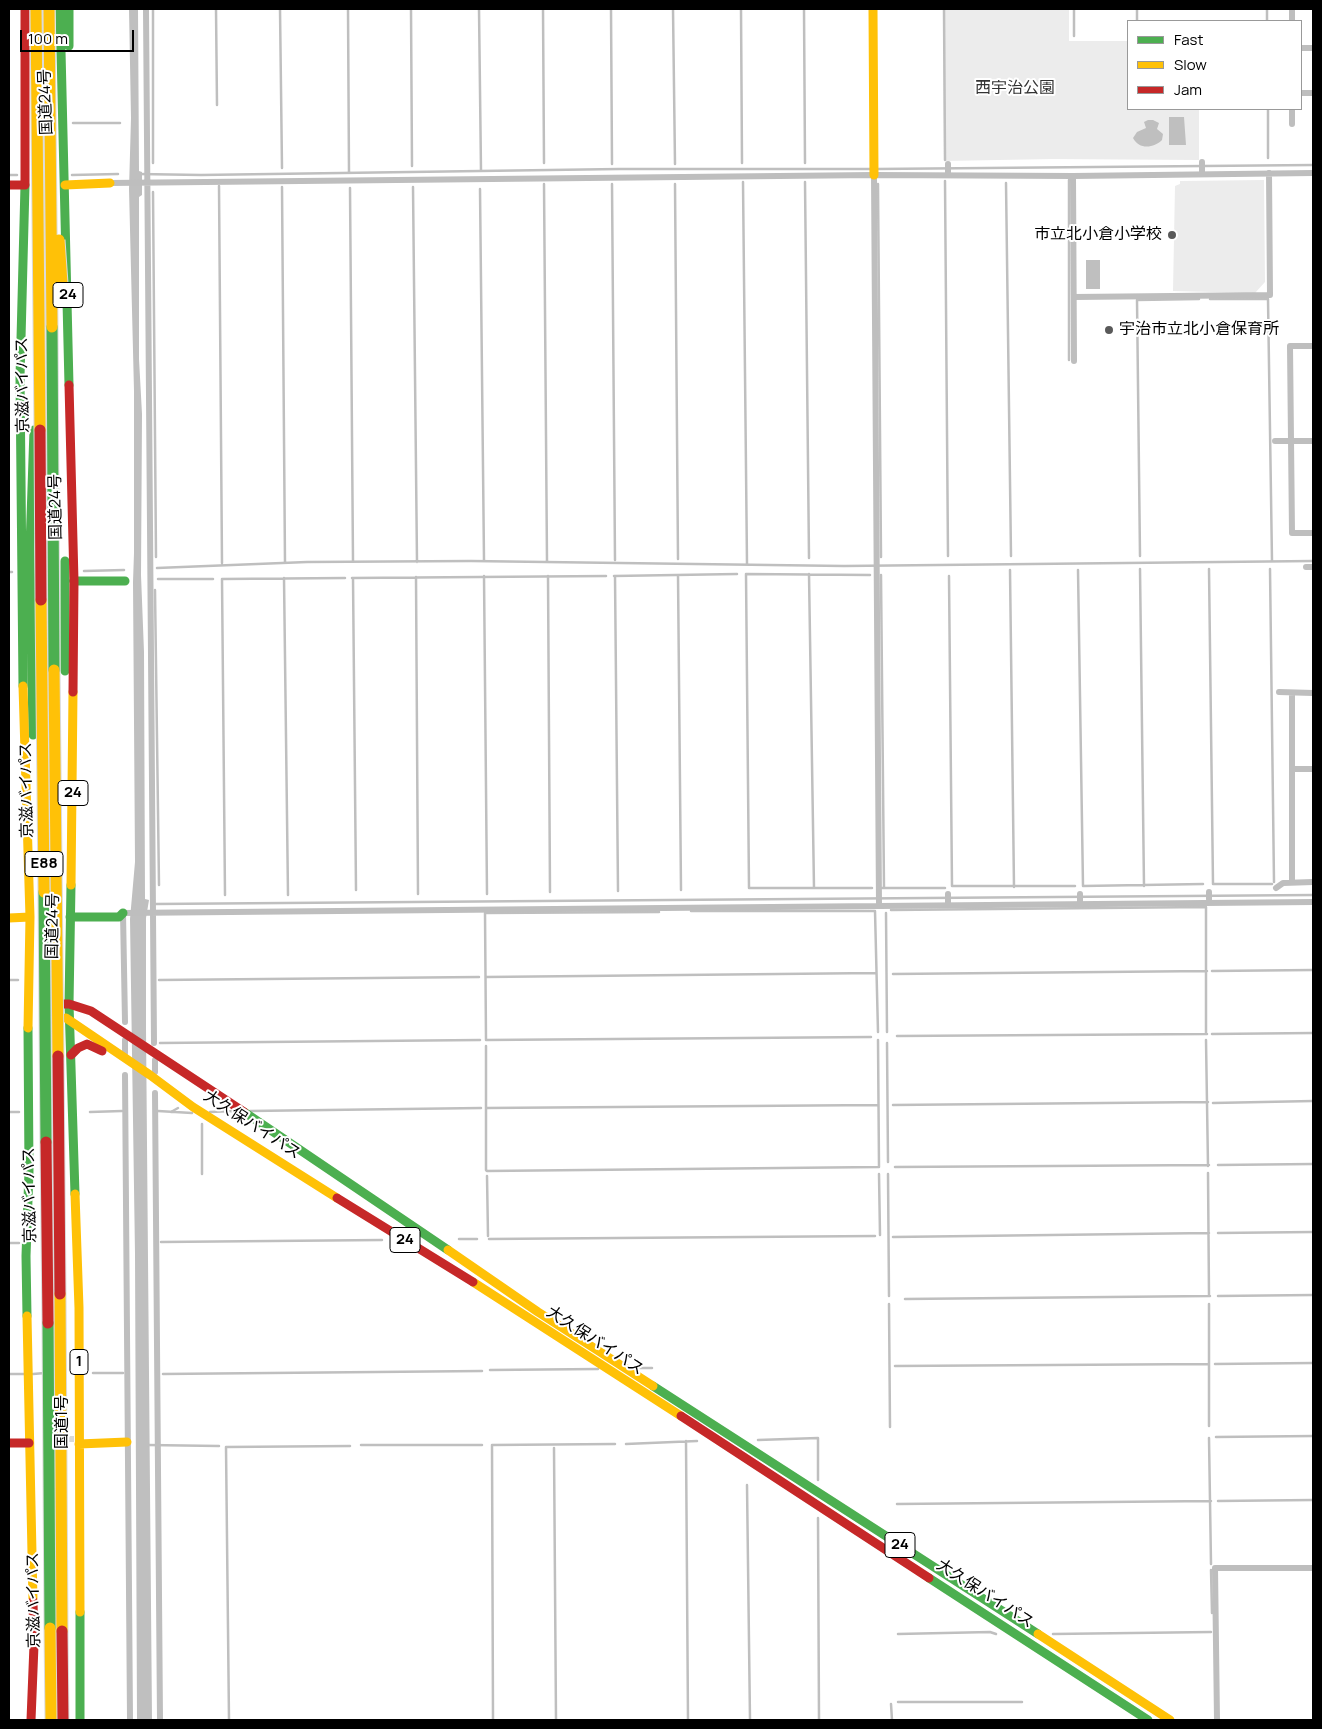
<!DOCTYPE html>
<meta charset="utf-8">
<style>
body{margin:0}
#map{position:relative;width:1322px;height:1729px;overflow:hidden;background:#fff;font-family:Manrope,sans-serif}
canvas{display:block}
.frame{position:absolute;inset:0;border:10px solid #000;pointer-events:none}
.legend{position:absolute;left:1127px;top:20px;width:175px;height:90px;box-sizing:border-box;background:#fff;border:1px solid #999;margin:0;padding:6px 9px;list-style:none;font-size:15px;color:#000}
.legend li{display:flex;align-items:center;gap:10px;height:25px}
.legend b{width:25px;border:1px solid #999}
.scale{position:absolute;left:20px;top:30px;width:114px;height:22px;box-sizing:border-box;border:2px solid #000;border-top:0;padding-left:6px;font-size:15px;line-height:18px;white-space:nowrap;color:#000;-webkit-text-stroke:4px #fff;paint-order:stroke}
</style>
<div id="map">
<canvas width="1322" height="1729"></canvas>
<div class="frame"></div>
<ul class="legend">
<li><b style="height:6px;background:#4caf50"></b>Fast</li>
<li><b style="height:6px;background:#ffc107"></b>Slow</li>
<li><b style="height:6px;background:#c62828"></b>Jam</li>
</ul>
<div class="scale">100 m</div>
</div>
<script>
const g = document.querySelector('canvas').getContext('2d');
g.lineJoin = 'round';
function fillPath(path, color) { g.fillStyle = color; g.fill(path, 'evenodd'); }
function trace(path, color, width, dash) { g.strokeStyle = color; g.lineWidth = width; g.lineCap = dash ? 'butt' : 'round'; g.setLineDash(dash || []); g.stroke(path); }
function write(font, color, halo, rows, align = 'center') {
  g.font = font + ' Manrope,"Noto Sans JP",sans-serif'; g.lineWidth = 4; g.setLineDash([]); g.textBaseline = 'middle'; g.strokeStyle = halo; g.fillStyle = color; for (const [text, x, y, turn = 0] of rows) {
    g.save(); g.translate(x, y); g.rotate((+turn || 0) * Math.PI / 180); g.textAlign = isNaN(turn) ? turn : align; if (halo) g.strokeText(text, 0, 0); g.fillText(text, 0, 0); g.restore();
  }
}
fillPath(new Path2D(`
 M943,9H1069V41H1128V109H1199V160L1053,159L944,161Z
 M1264,180L1265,282L1255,293L1173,291L1175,186L1180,184V181Z`), '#ececec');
fillPath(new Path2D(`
 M129,9H138L139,171L142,172V195L139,197V359L142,414L141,575L144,652L145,899L149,900L146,918V1029L152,1720H137L135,1254L130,919L135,862L133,582L134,553V391L129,189L131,118Z
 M1169,117H1184L1186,145H1169Z
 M1148,120H1153L1159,123L1157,129L1163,134L1162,140C1154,148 1139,150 1133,138L1137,132L1146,128L1144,122Z
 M1086,260H1100V289H1086Z`), '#bfbfbf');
trace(new Path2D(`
 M153,9V163
 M216,9L217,105
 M280,9L282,168
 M348,9L349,173
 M411,9L412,166
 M479,9L481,171
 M543,9L544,163
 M611,9L612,164
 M673,9L675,164
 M741,9L742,163
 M804,9L805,163
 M944,9L945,160
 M1074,9V36
 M1137,9V21
 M1267,9V21
 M1268,109V158
 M73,123H120
 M877,169L1313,165
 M139,174L201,175L619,169H871
 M9,175H17
 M72,175L118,174
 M1069,180V360
 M945,181L948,556
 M743,182L747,564
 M805,182L809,558
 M1006,183L1011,556
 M544,184L547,561
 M612,184L615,560
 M675,184L678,559
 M878,184L881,557
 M219,186L222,563
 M282,187L285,563
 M413,187L417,562
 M350,188L353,561
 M480,189L484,560
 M153,192L156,557
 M1210,299H1268L1272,561
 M1140,556L1137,300L1199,299
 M157,568L307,562L471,561L844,566L1313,561
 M1140,569L1144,886
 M1209,569L1213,884
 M1270,569L1274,882
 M1010,570L1014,887
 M1078,570L1083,886
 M84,571L124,570
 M9,572H12
 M746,574L749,888H872
 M746,574L870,575
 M809,574L814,888
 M678,575L681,890
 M881,575L884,888
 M484,576L487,894
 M548,576L550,892
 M614,576L737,574
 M615,576L618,891
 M949,576L952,886
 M416,577L418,894
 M284,578L288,895
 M352,578L606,576
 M353,578L356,890
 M158,579H213
 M222,579L225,895
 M222,579L345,578
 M155,590L159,885
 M1213,884H1272
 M952,886H1075
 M1083,886L1203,884
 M882,888H945
 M155,904L1313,895
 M891,910L1206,907V1034
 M691,911H875L878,1032
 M886,913L887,1032
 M1212,971L1313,970
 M893,974L1207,971
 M486,977L876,973
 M9,980H18
 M159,980L479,977
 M1212,1034L1313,1033
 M897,1036L1207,1034
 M486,1040L871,1037
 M486,1040L485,913L659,912
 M1206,1040L1208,1166
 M160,1043L480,1040
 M887,1043L888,1162
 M486,1046V1170L487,1171
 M1213,1103L1313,1101
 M893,1105L1208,1102
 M486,1108L878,1105
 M158,1111L192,1113
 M250,1111L481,1108
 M9,1112H19
 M90,1112L122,1111
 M171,1112L178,1108
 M210,1112L234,1111
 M202,1124V1174
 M1218,1165L1313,1164
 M895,1167L1209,1165
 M487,1171L879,1167L878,1040
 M1208,1173L1209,1296
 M879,1174L880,1235
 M888,1174L889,1296
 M487,1176L488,1236
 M1218,1233L1313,1232
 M893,1237L1209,1233
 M459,1239H477
 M489,1239L875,1236
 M161,1242L382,1240
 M9,1243H19
 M1218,1296L1313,1295
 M905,1299L1210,1296
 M889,1304L890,1427
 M1209,1304V1426
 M1215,1364L1313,1363
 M895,1366L1209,1364
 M634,1368H652
 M490,1370L598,1369
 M93,1373H123
 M9,1374H25
 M33,1374L45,1373
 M163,1374L482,1371
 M1216,1437L1313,1436
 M1209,1438L1211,1564
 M758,1440L818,1438V1480
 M686,1441L688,1720
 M626,1444L697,1441
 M148,1445L219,1446
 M361,1445H482
 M554,1448L556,1720
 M747,1485L750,1720
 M1218,1501L1313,1500
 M897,1504L1211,1501
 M818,1518L819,1720
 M1211,1570L1212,1613
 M898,1634L990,1632L996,1634
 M1053,1634L1211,1632
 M898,1702H1022
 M891,1704L892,1720
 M229,1720L226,1447L350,1446
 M493,1720L492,1445L615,1444`), '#bfbfbf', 2.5);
trace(new Path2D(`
 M59,1439H81`), '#d9d9d9', 6, [6, 3]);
trace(new Path2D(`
 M146,9L154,1043
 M1292,21V9
 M1301,48H1313
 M1301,93H1313
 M1292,124V109
 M948,164V175
 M1202,174V162
 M874,175L879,906
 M1073,176L1074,361
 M110,183L874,175L1073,176L1313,173
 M1074,297L1270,295L1269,173
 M1313,346H1290L1292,533H1313
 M1275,441H1313
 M1306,567H1313
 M1279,692L1313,693
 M1292,769H1313
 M1292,882V693
 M1276,888L1283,883L1313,882
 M1080,894V904
 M1209,899V892
 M948,905V894
 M122,913L1313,902
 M123,913L125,1022
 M125,1040V1053
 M155,1060V1072
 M125,1075L130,1720
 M155,1093L160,1720
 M1217,1720L1215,1568H1313`), '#bebebe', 6);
trace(new Path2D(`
 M60,9L69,385
 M69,9V46
 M65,561V671
 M74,581H125
 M23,686L20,377L25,185
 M33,735L30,547L34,430
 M71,885L69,1004L75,1194
 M70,917H119L123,913
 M244,1112L448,1250
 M27,1316L26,1256L29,1171L28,1028
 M653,1386L1038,1634
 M929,1578L1148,1720
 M80,1612V1720`), '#4caf50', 9);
trace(new Path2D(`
 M873,9L874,175
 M65,185L110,183
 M23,686L30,917L28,1028
 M71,885L73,692
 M9,918L30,917
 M66,1018L150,1075L193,1107L337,1198
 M75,1194L79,1308L80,1612
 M448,1250L538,1312L653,1386
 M473,1282L681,1416
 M27,1316L33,1601
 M79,1444L127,1442
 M1038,1634L1170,1720`), '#ffc107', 9);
trace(new Path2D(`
 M9,185H25
 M25,185V9
 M69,385L74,581L73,692
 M61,1004H69L91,1011L244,1112
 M71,1055L78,1048L87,1044L102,1051
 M337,1198L473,1282
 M681,1416L929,1578
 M9,1443H29
 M31,1720L34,1645L33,1601`), '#c62828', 9);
const fastBridge = new Path2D(`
 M52,327L54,670
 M44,892L46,1142
 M48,1323L50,1628`);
const slowBridge = new Path2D(`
 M36,9L40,430
 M49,9L52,327
 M59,240L63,298
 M41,600L44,892
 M54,670L58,1056
 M60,1294L62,1631
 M50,1628L51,1720`);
const jamBridge = new Path2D(`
 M40,430L41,600
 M58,1056L60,1294
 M46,1142L48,1323
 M62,1631L63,1720`);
trace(fastBridge, '#dbdbdb', 13, []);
trace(slowBridge, '#dbdbdb', 13, []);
trace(jamBridge, '#dbdbdb', 13, []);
trace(fastBridge, '#4caf50', 11);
trace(slowBridge, '#ffc107', 11);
trace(jamBridge, '#c62828', 11);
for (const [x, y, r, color] of [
 [1172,235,5,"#595959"],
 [1109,330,5,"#595959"]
]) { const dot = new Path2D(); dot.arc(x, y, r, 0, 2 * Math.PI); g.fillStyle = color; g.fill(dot); trace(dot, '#fff', 2); }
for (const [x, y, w] of [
 [68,295,30],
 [73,793,30],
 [44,864,38],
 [405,1240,30],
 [79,1362,18],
 [900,1545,30]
]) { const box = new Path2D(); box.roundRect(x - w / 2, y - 12.5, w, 25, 4); g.fillStyle = '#fff'; g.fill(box); trace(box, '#000', 1); }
write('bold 15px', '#000', null, [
 ["24",68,295],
 ["24",73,793],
 ["E88",44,864],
 ["24",405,1240],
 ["1",79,1362],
 ["24",900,1545]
]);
write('16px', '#333', '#fff', [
 ["西宇治公園",1015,89]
]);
write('16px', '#000', '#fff', [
 ["国道24号",46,102,-92],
 ["京滋バイパス",23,385,-91],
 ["国道24号",56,507,-91],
 ["京滋バイパス",27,790,-91],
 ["国道24号",53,926,-89],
 ["大久保バイパス",252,1125,33],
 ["京滋バイパス",30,1195,-91],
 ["大久保バイパス",595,1341,33],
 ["国道1号",63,1422,-90],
 ["大久保バイパス",985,1594,33],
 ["京滋バイパス",34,1600,-91]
]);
write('16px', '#000', '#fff', [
 ["市立北小倉小学校",1162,235],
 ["宇治市立北小倉保育所",1119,330,"left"]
], 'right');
</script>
